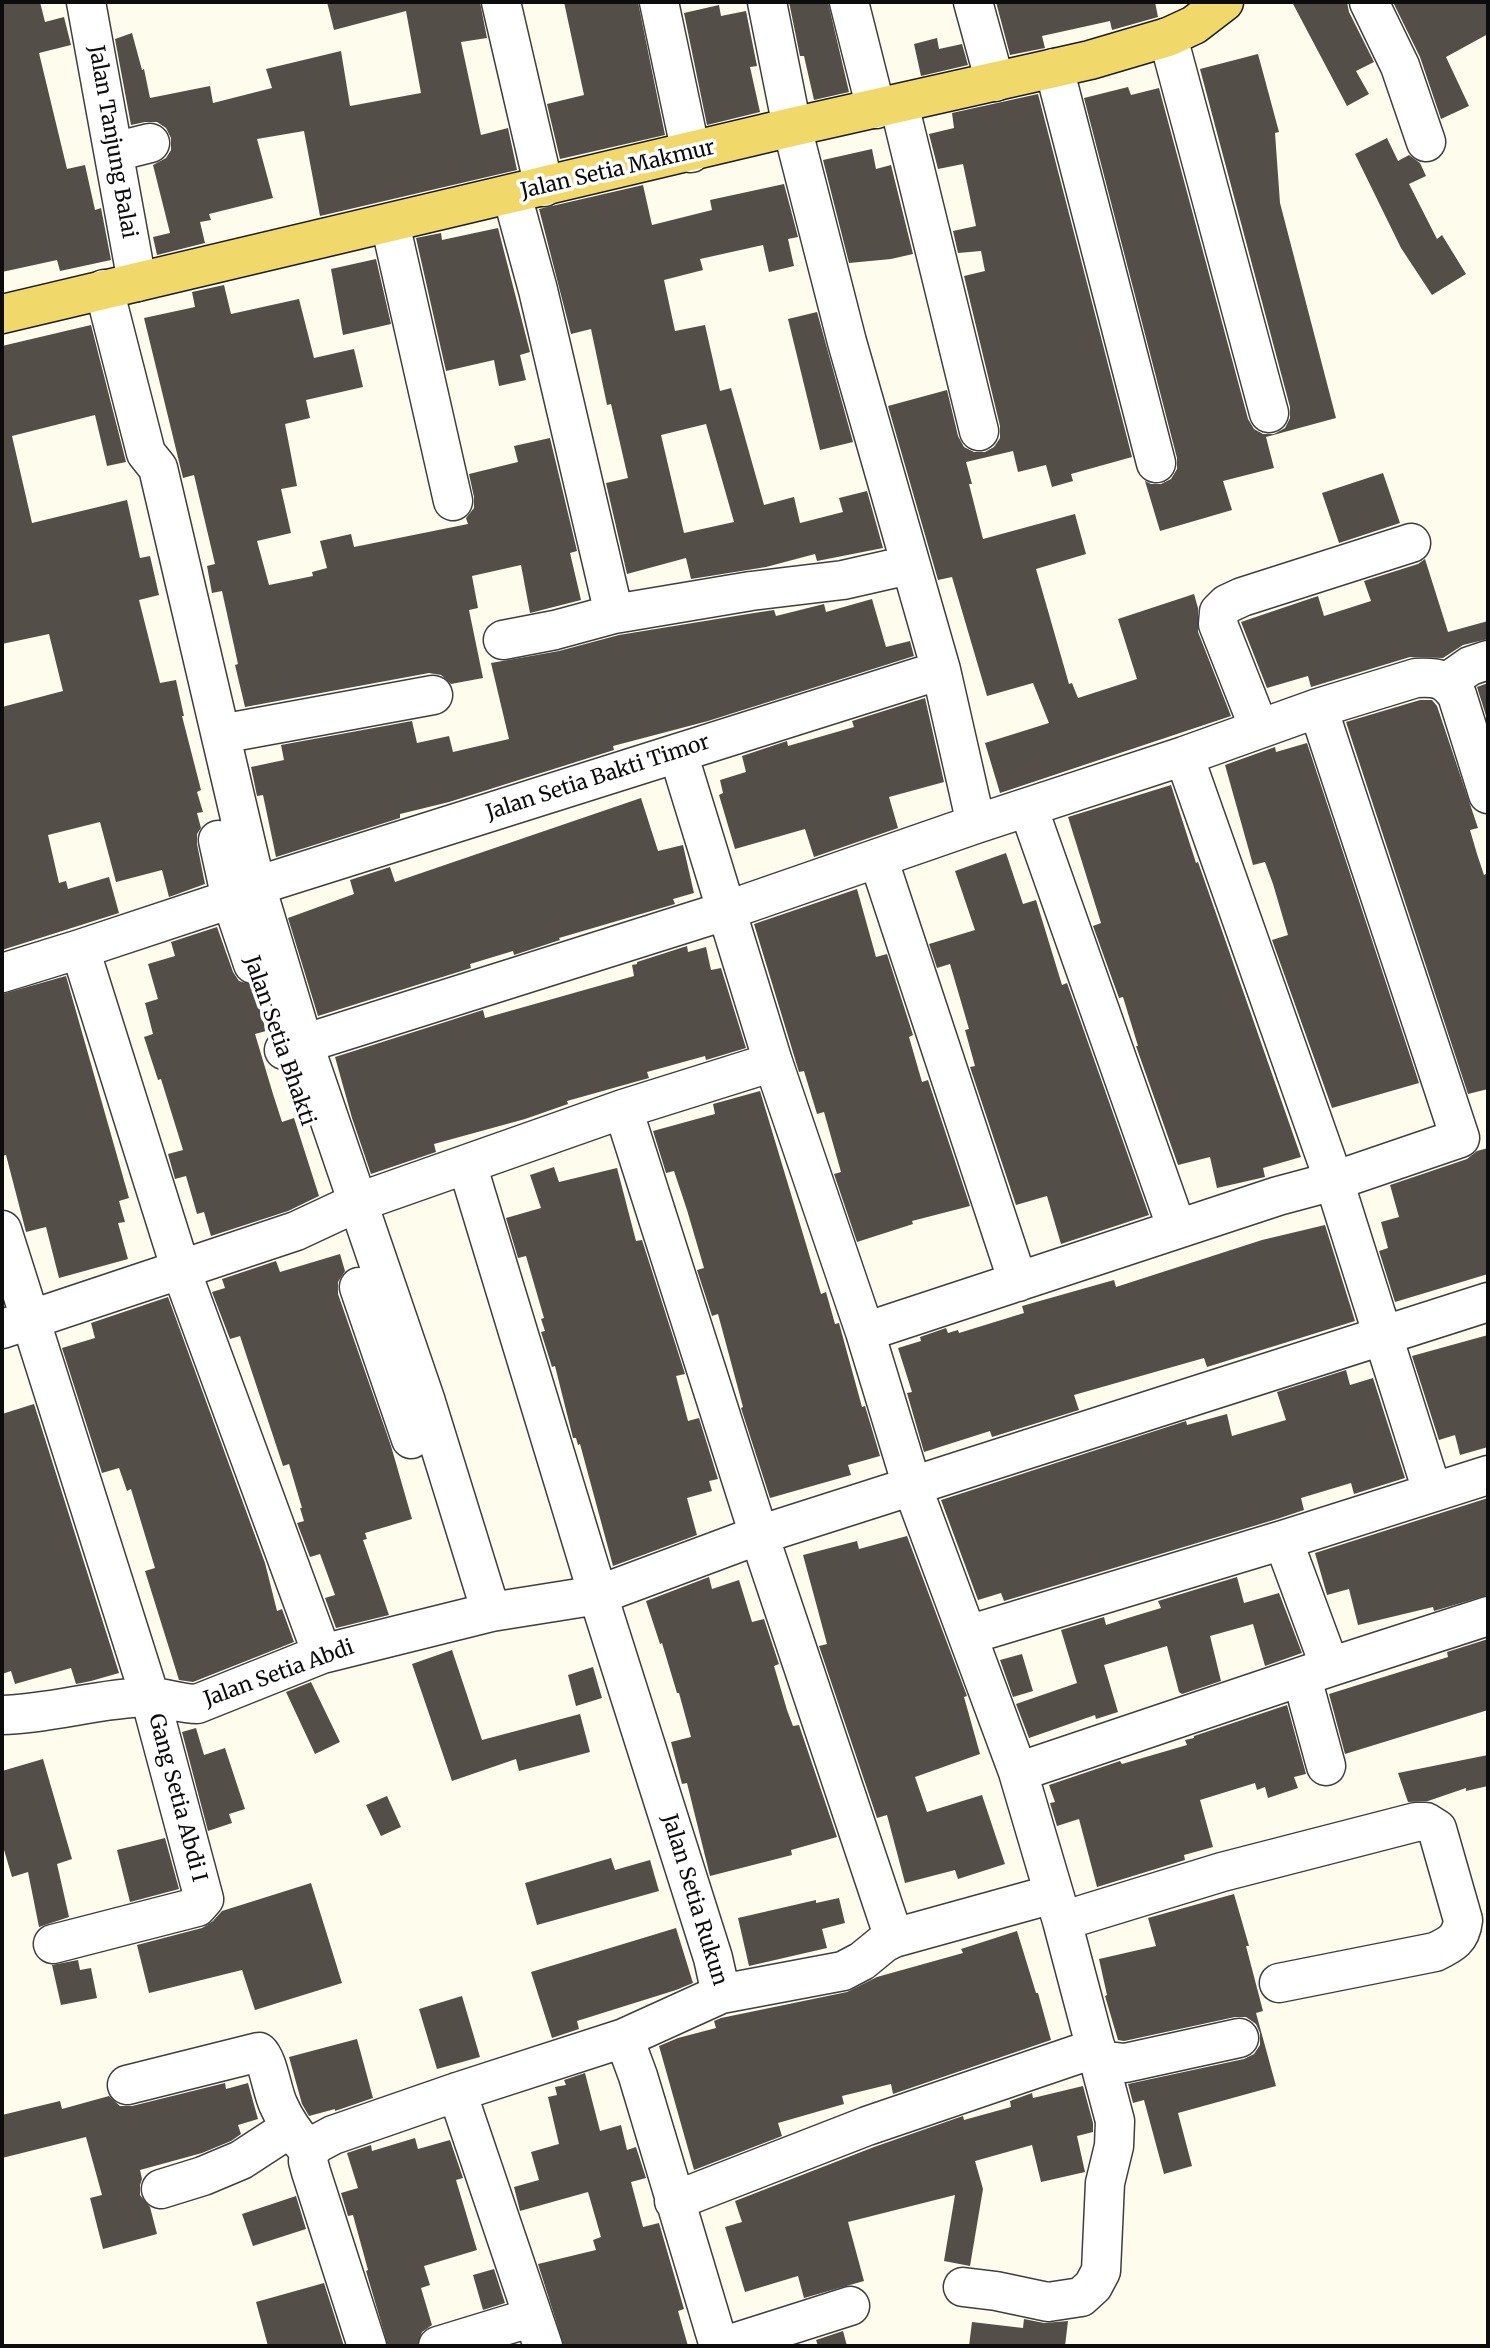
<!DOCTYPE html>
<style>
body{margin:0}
#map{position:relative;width:1490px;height:2348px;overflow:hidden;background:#fefcec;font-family:Merriweather,serif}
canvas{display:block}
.frame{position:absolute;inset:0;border:4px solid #0c0c0c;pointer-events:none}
</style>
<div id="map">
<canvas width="1490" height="2348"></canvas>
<div class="frame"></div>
</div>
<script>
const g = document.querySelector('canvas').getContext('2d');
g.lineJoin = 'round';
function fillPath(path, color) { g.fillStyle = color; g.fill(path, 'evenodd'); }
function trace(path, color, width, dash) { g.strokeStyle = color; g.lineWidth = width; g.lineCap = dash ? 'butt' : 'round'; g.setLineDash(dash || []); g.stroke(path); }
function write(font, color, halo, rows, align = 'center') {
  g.font = font + ' Merriweather,serif'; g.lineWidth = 7; g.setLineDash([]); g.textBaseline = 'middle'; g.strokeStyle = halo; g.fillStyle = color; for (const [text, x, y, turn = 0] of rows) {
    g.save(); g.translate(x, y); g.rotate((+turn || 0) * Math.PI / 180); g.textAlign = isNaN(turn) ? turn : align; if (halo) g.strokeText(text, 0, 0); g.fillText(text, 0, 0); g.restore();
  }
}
fillPath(new Path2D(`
 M2,2H40L45,22L64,17L71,45L39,53L67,169L85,165L95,210L101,208L111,260L60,271L57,260L2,272Z
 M327,2H480L487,38L461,42L481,135L508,128L517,170L320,216L304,131L257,139L273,198L209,214L211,220L200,222L205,243L157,255L153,237L170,233L153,165L166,158L171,150V138L166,128L157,122H145L131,125L115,39L132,33L142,70L144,69L150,98L210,86L213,103L272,88L266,69L341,51L350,106L421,93L406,11L334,30Z
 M564,2H638L665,135L560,159L547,104L584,95Z
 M789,2H828L849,92L814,100L804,56H800Z
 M996,2H1155L1158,17L1112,30L1110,21L1042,36L1045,48L1010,55Z
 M1292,2H1347L1349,12L1374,62L1356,71L1369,94L1347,106Z
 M1393,2H1488V34L1446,57L1469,106L1441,119L1420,57Z
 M719,5L721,16L746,11L757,66L750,67L760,112L707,125L684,13Z
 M937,38L939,49L962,44L968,65L921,76L914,44Z
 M1258,54L1279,132L1275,133L1280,203L1336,418L1266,437L1274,468L1223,481L1232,510L1160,531L1145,481L1151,484H1161L1171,479L1177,469V458L1084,98L1128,87L1131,95L1159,88L1248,419L1254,429L1263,434H1274L1285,428L1290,418V407L1200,69Z
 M1038,94L1132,457L1071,474L1073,481L1052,487L1046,465L1018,472L1013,451L966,462L972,484H969L983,539L1075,514L1086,554L1036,569L1069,684L1072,683L1078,698L1137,679L1118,619L1194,594L1198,608V632L1231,716L1000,793L985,743L1049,723L1033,683L987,696L952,577L938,580L888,406L947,390L958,436L964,447L974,452H985L994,447L1000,438V426L964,276L985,271L981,251L958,253L953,231L976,226L963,164L938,169L929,134L954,128L952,113Z
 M1387,138L1398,161L1409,155L1420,163L1426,176L1409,184L1437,239L1442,235L1466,274L1432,295L1401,248L1355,154Z
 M872,149L876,169L891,165L913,254L891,259L849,263L823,160Z
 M784,184L798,237L788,239L794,266L769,272L763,245L700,259L703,270L664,280L675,331L705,325L720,391L731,388L764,505L794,497L800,523L843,512L839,498L867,491L883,548L817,561L815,554L766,567L691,579L686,558L627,574L606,483L628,478L611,404L607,405L591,329L571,334L539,209L643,185L652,225L712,210L710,200ZM706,424L734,522L684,533L661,435Z
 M498,228L530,352L520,355L526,380L499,386L494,360L446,371L416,238L441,233L442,240Z
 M376,259L391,324L343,335L331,269Z
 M224,285L231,314L299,299L314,358L354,349L363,387L306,400L310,418L285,424L297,486L281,489L291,533L257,541L269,585L313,576L312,572L327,568L320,541L351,534L354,547L468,524L466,518L474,508V497L469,474L518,462L514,446L550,438L577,551L570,553L581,600L530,613L521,565L472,576L478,608L469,610L483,678L451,684L441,675L429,673L245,707L235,665L238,664L222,591L212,593L207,566L215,564L194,475L183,478L144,318L195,307L192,292Z
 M817,312L853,442L820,450L788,319Z
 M91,325L126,462L107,466L95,415L12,436L32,523L127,500L140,558L150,556L159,595L139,600L160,683L176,680L184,716H182L201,790L197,792L203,812L197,813L201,828L197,834V844L205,884L169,897L162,870L116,882L100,822L48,835L59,883L66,881L68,889L109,877L119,913L2,950V707L63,691L49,634L2,644V346Z
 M1383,473L1400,523L1339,543L1322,493Z
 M1425,559L1448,632L1488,621V639L1463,645L1443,658L1410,657L1311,687L1308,676L1267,688L1241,622L1318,596L1324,616L1371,601L1364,581L1418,564Z
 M872,599L886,647L910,641L914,656L708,721L613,746L614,750L449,802L400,814V818L276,857L263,795L257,796L251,767L284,760L281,745L412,721L417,743L449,736L453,752L509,739L491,663L559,651L619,635L754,613L774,610L776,616L824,604L826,612Z
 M1488,683V722L1477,687Z
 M925,698L944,782L889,797L898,828L814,857L805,829L735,849L719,795L723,793L720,780L746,772L742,756L787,741L788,746L854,727L852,721Z
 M1420,700H1432L1437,706L1478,828L1470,830L1477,854L1484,875L1488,873V1089L1468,1094L1346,722Z
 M1307,743L1419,1083L1332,1108L1272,940L1288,935L1273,884L1265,862L1253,865L1225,765L1275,747L1276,752Z
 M1171,785L1196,863L1198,862L1301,1157L1263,1168L1265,1177L1217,1188L1210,1157L1178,1165L1136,1046H1138L1123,997L1119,998L1093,926L1101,923L1068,817Z
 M641,798L658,851L683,845L694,893L673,899L675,904L559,938L560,940L514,955L513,951L470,964L471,968L318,1016L288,918L354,894L350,880L390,867L395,882Z
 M1006,853L1023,904L1036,900L1062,985L1067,983L1149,1215L1061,1244L1047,1196L1016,1205L970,1067L975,1066L965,1030L969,1029L950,964L937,968L929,944L975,930L955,871Z
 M857,889L876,957L887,954L913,1035L909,1037L922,1082L928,1080L970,1206L912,1221L913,1224L857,1242L834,1174L841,1172L824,1112L817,1114L804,1071L799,1072L754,924Z
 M217,927L233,972L239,981L253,985L266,1031L255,1034L273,1094L282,1122L294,1118L319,1196L288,1211L211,1236L204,1212L197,1214L186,1176L175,1179L168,1154L183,1150L161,1079L158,1080L144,1037L153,1034L145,1003L158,999L148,964L175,956L171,942Z
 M687,946L688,952L706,947L711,970L721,968L746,1048L706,1060L705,1056L647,1072L649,1078L567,1101L568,1104L525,1119L434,1144L436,1152L371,1174L352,1118L335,1057L483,1010L485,1018L634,976L632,965L637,964V962Z
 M66,976L129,1198L119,1201L125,1222L118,1223L128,1259L59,1278L46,1227L26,1232L6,1155L2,1156V994Z
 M760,1091L821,1294L826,1292L835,1324L839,1323L862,1407L865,1406L880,1456L848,1465L851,1475L770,1498L741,1408L743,1407L718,1314L712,1316L697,1270L704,1268L687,1210L674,1171L666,1173L653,1131L715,1114L713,1104Z
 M1488,1148V1274L1395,1302L1379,1251L1388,1248L1381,1222L1399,1217L1390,1185L1467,1159L1477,1151Z
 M554,1167L559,1182L617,1168L636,1241L642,1240L685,1374L676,1376L688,1421L699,1418L718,1479L709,1481L712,1491L687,1498L697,1535L613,1566L580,1444L578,1445L576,1438H573L555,1366L552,1367L541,1332L545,1331L541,1319L544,1318L526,1256L518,1258L506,1218L541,1208L530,1175Z
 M1325,1225L1355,1321L1207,1367L1204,1358L1074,1395L1079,1410L992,1437L990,1431L924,1452L907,1393L912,1392L898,1348L921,1341L920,1337L946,1328L948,1333L958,1330L959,1333L1024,1313L1022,1306L1114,1280L1116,1287L1262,1240Z
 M340,1254L345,1271L338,1282V1294L391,1446L412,1519L365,1533L367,1539L363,1540L389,1615L336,1628L325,1598L335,1595L320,1554L310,1557L297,1523L304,1521L300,1508H302L289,1464L283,1466L240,1336L230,1339L212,1292L225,1288L222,1279L276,1261L280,1272Z
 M168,1297L265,1563L277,1611L282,1609L294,1642L193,1682L179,1680L145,1571L155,1568L131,1489L127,1491L119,1468L102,1473L62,1348L95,1338L91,1323Z
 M1488,1335V1447L1460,1455L1455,1435L1439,1440L1412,1356Z
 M1346,1370L1350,1385L1373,1378L1405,1478L1354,1494L1351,1483L1301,1498L1304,1510L1277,1519L1004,1601L1001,1593L978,1600L941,1500L1186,1421L1187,1425L1227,1414L1232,1436L1286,1420L1277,1392Z
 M34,1404L119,1673L91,1681L76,1684L71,1668L15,1684L11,1671L2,1674V1414Z
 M1488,1498V1595L1434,1611L1433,1607L1358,1625L1349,1589L1327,1595L1315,1553Z
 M907,1536L967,1696L964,1697L980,1754L915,1777L927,1812L982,1795L1005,1864L958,1879L955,1870L905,1883L887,1815L877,1818L819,1646L827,1644L803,1555L857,1541L859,1549Z
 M709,1577L712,1589L739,1580L752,1622L764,1619L779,1664L774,1666L787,1710L793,1726L799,1725L837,1837L791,1850L792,1855L710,1876L687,1783L682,1784L671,1742L691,1737L679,1693H677L662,1643L660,1644L646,1601Z
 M1237,1577L1244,1603L1279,1593L1302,1653L1265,1666L1253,1624L1210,1636L1221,1681L1182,1694L1179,1692L1167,1646L1104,1665L1118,1712L1096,1719L1095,1715L1029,1738L1016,1704L1077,1683L1061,1630L1104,1617L1106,1625L1128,1618L1161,1608L1158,1601Z
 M1488,1639V1710L1345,1754L1329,1694L1448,1657L1447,1652Z
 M452,1650L482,1740L580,1714L590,1752L519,1771L516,1759L452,1781L412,1664Z
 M1022,1654L1033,1691L1013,1697L1000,1660Z
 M593,1667L602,1698L576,1706L568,1675Z
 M311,1682L340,1742L315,1754L286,1692Z
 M1287,1705L1306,1774L1294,1777L1298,1788L1268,1798L1265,1787L1257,1790L1255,1783L1200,1800L1213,1847L1184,1855L1185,1860L1097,1887L1079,1819L1057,1826L1050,1803L1055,1802L1049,1785L1120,1761L1122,1764L1187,1745L1185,1740L1194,1738V1736Z
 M196,1728L204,1755L225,1748L245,1809L229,1814L232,1823L208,1831L182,1732Z
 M1488,1755V1786L1466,1791V1788L1428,1801L1408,1802L1398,1773Z
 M43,1759L72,1859L57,1864L69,1917L39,1927L28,1872L12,1877L2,1843V1771Z
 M387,1796L401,1827L381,1836L366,1805Z
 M165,1838L179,1889L130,1902L117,1850Z
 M611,1858L615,1870L650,1860L659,1891L537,1925L525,1883Z
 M311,1883L342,1983L255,2010L242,1970L149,1993L137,1945L202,1928L213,1921L222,1911Z
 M1234,1894L1249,1946H1246L1263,2011L1256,2013L1276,2086L1178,2113L1192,2166L1164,2174L1144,2100L1133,2103L1128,2084L1244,2059L1254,2054L1260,2045V2033L1256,2024L1246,2017H1235L1124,2041L1118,2040L1105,1996L1107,1995L1099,1959L1156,1946L1148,1918Z
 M839,1898L845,1923L822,1929L827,1948L749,1966L738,1918L816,1900V1903Z
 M676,1928L693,1983L676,1990L577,2021L579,2029L552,2038L531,1972Z
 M1017,1931L1036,1993H1038L1051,2040L893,2094L891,2084L842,2096L844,2104L778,2123L782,2136L694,2170L659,2046L678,2038L716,2028L714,2021L721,2018L847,1992L877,1977L963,1953L961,1949Z
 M78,1960L80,1970L91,1968L97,1998L61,2005L52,1965Z
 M462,1996L480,2057L437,2069L419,2009Z
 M357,2039L373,2098L335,2111V2109L309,2116L302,2104L289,2057Z
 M585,2073L600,2131L621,2125L627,2150L636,2147L646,2178L631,2182L643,2227L659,2223L684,2309L678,2311L688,2346H564L538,2264L596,2250L593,2240L601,2237L588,2192L520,2211L514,2187L539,2180L531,2152L559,2144L548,2097L557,2095L555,2087L566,2085L564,2080Z
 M225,2083L226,2089L248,2083L258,2119L238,2125L241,2134L231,2141L202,2153L140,2170L142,2179L140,2185V2195L150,2207L157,2234L103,2249L90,2198L102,2195L86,2137L2,2158V2115L60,2101L62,2109L109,2096L120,2106H132Z
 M1083,2086L1093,2123V2132L1077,2136L1085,2172L1041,2182L1032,2145L975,2161L983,2189L970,2266L944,2261L955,2195L848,2222L864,2281L804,2298L798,2276L745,2292L725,2227L742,2222L735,2201L874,2147L963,2116L964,2120L1011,2107L1010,2101L1032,2093L1033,2098Z
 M415,2138L418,2149L450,2140L463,2178L456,2180L477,2250L424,2266L430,2285L421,2288L432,2325L422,2332L417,2346H388L366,2271L368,2270L353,2215L348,2216L341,2193L358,2188L347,2153L371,2145L372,2151Z
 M296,2196L306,2229L253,2246L242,2214Z
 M494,2269L505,2303L483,2310L473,2275Z
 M324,2283L344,2346H268L256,2302Z
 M1024,2319L1044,2323L1068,2321L1065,2346H969L972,2322L1023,2328Z
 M843,2331L847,2346H818L816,2340Z`), '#544e49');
const minor = new Path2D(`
 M86,2L137,282
 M501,2L544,187
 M659,2L691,153
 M767,2L792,127L847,342L941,670L976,824
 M849,2L876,109
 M973,2L995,82
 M1369,2L1400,66L1426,142
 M1168,37L1269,413
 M1054,68L1156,463
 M899,104L979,431
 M114,152L150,143
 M390,223L453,501
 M104,289L146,453L158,468L256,886L304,1045L426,1402L491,1612
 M614,614L751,591L843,580L909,565
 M503,640L555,630L614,614L538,290L512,195
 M1447,682L1470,666L1488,660
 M1318,708L1416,678C1438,677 1444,678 1457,695L1488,794
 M1259,728L1218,624L1219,612L1227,604L1242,597L1411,543
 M221,734L433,695
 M678,753L773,1062L865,1332
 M1184,756L1334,1181L1432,1491
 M1028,807L1177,1229
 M218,840L231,899L253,964
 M878,858L1018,1282
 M80,949L181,1270L322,1654
 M2,973L80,949L231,899L256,886L941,670
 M284,1050L725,911L976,824L1184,756L1318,708L1460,1138L1334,1181L1278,1196L865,1332L912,1486L1018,1772L1062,1921L1115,2121L1114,2146L1105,2183L1101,2271L1093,2286L1081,2297L1048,2302L996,2291L963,2287
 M623,1109L759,1535L894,1938
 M467,1164L598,1595L713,1958L721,1994
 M2,1230L150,1697L204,1899L197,1907L53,1944
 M359,1287L411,1439
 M2,1329L296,1231L356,1203L623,1109L773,1062
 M1283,1540L1330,1667
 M968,1635L1283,1540L1488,1475
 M1302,1678L1326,1766
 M2,1715C51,1714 99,1698 148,1697C165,1697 180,1704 197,1704L322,1654L491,1612L598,1595L759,1535L1488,1302
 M1018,1772L1330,1667L1488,1616
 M1062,1921L1222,1872L1416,1822H1426L1437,1829L1463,1920C1461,1939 1452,1944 1435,1952L1279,1983
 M1099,2060L1125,2063L1239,2038
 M127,2085L259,2052C268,2060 272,2091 278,2104C286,2123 296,2136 309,2151
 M457,2092L543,2346
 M161,2189L203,2176L241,2160L290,2128
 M674,2201L867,2126L1096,2048
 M367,2346L311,2172L308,2161L309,2151L318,2143L333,2135L457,2092L624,2038
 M438,2346L533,2317
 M719,2346L638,2076L624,2038L721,1994L843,1971L862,1961L884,1943L894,1938L1053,1894
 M724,2346L850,2306`);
const major = new Path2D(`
 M2,314L792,127L1090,60L1168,37L1194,25L1224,2`);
trace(minor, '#3f3f3f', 41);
trace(major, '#1d1d1d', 41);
trace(minor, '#fff', 38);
trace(major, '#f0d96a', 38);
write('21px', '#0c0c0c', '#fff', [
 ["Jalan Tanjung Balai",112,142,80],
 ["Jalan Setia Makmur",618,170,-13],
 ["Jalan Setia Bakti Timor",598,778,-18],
 ["Jalan Setia Bhakti",279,1041,71],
 ["Jalan Setia Abdi",279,1674,-20],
 ["Gang Setia Abdi I",177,1798,75],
 ["Jalan Setia Rukun",694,1900,73]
]);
</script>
